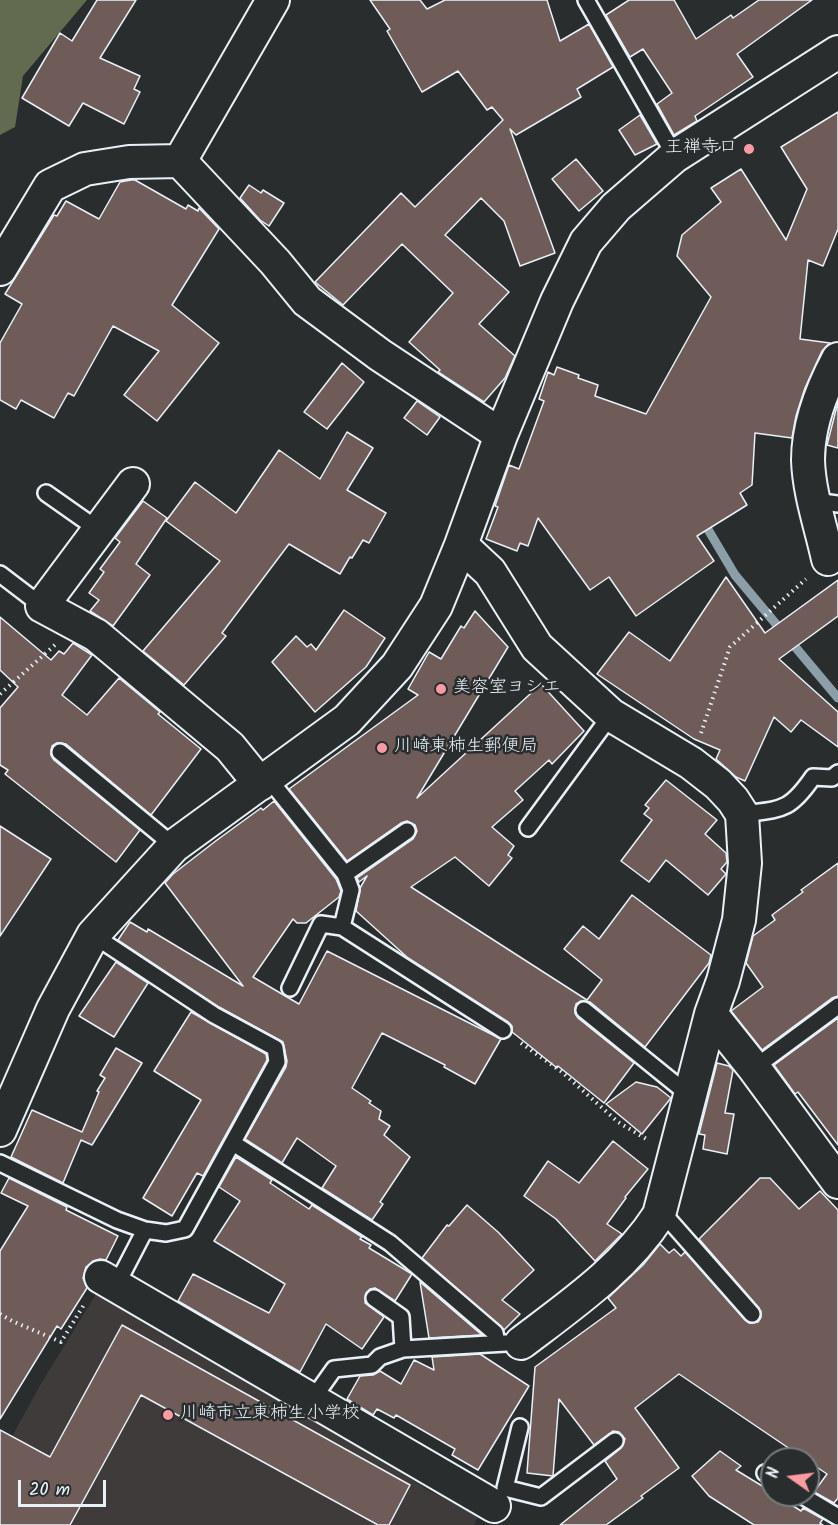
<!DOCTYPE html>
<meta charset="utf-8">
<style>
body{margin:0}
#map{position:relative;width:838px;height:1525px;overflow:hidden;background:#2a2d2e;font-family:Kalam,sans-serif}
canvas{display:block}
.north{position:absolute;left:760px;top:1447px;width:60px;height:60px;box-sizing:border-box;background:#2a2d2e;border:2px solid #767b7f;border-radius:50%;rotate:284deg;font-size:16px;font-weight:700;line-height:24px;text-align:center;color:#e8f1f8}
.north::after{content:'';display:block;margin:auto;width:21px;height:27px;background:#ff9aa2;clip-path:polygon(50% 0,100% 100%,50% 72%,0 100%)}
.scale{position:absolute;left:18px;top:1480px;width:88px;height:27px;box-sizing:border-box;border:3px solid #e8f1f8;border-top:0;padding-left:8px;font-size:18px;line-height:21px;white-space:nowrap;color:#e8f1f8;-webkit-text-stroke:4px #2a2d2e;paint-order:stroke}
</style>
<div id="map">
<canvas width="838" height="1525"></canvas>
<div class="north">N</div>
<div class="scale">20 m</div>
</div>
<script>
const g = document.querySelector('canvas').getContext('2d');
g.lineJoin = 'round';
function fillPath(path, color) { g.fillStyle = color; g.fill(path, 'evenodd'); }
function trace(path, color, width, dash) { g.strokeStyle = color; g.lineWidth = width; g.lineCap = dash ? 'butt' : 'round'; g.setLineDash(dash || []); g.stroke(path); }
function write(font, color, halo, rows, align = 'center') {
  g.font = font + ' Kalam,"Klee One",sans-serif'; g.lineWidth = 5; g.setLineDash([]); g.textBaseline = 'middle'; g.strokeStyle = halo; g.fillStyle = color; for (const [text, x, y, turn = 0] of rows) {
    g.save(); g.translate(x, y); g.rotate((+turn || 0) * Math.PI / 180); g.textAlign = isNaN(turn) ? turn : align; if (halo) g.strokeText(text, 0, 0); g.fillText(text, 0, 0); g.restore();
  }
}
fillPath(new Path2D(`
 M101,1286L356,1443L429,1491L480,1511L474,1525H0V1459L39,1387Z`), '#3f3b3b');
fillPath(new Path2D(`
 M0,0H87L23,76L15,127L0,135Z`), '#626a50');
trace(new Path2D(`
 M703,521L735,575L838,698`), '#8c9ea8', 9);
const building = new Path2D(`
 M97,0H136L100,58L140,76L134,89L140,92L124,124L83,103L69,126L22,98L60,33L72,41Z
 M370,0H420L427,9L445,0H547L560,41L589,24L613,67L577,89L581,97L516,135L510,129L555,253L520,266L504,221L481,198L445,235L509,292L479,324L515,356L505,378L484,402L438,372L440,370L409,342L453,293L402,244L343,305L315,282L401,193L415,207L503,120L492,107L487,110L458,71L422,92L387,31L390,29Z
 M629,0H674L696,39L731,15L733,18L759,0H812L737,54L753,77L695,116L697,121L674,135L657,104L672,93L643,49L630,57L606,15Z
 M838,112V229L823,266L808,260L800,339L830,343L822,351L805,388L796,416L792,438L755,433L752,485L740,493L747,505L697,536L714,561L636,616L609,577L590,590L538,518L528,546L520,543L517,551L486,539L498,507L495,506L509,465L519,469L544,401L539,399L548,372L554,375L557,367L579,375L578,378L598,385L595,396L646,414L711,297L677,256L682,235L721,202L711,188L741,169L786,240L807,189L781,147Z
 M640,115L657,144L635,155L619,130Z
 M576,159L603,191L579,211L552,179Z
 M131,180H135L186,209L188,205L198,211L199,208L219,229L172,305L219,343L157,421L124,395L159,351L113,326L74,396L68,393L54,418L21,400L16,409L0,400V343L22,304L5,294L54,215L57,216L66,201L99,219L120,182Z
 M249,185L261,193L263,190L284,203L269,226L260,220L240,198Z
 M342,363L364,382L327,429L304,412Z
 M417,401L440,417L427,435L404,418Z
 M838,402V448L827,445Z
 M347,432L373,448L347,490L386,513L369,543L363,540L352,558L350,557L340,574L289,544L222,633L226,636L184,685L143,651L220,561L166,521L195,482L236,513L279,450L320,479Z
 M143,501L167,518L136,564L150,575L113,626L90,611L99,600L89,593L104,572L100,569L120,542L115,538Z
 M726,577L765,633L838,580V616L779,659L838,712V747L801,720L791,732L774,717L745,781L736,777L716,759L720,750L694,739L597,674L629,632L670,661Z
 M344,610L385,638L366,667L315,712L272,662L296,636L307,647L311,644L316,650Z
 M475,611L508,647L417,798L541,684L584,731L552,764L549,760L515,791L523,800L492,827L514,846L508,855L512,858L489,886L455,857L411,887L587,1000L602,980L564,949L583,926L599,939L632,895L711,955L709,963L645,1047L590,1002L581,1001L576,1004L575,1013L578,1018L634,1063L604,1103L558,1066L557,1068L521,1039L512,1032V1026L508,1022L408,958L356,911L360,888L367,876L359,882L357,878L413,839L417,831L415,825L407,821L401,823L347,861L289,789L418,695L408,689L429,652L441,659L461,626L464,628Z
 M0,617L51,660L59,651L64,654L73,643L92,655L62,695L87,715L119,678L160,712L158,714L201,749L151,815L66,744L57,743L52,746L51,755L54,760L140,830L116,862L5,774L8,770L0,765V708L18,687L0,670Z
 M666,780L717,820L705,834L726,853L727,862L721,869L726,874L708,895L666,860L649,882L621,861L652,820L644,814L649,808L645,805Z
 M274,801L336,879L341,891L339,897L306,923H297L293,919L253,977L299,1004L327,951L501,1039L475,1084L444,1067L445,1065L382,1033L352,1088L371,1101L369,1103L381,1111L379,1119L390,1126L384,1135L410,1157L380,1202L383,1204L372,1220L322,1188L336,1166L297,1138L282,1163L245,1139L286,1067L287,1061L283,1042L219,1007L118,940L130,922L147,932L148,929L243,986L165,883L173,874L217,840L261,808L263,810Z
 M0,826L51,859L0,936Z
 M838,863V996L832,998L762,1050L731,1011L763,987L746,963L753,936L775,920L772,915L803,892L801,890Z
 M116,962L148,983L114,1037L79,1016Z
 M191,1012L266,1054L267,1060L203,1176L197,1173L172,1216L143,1198L201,1100L154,1071Z
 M838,1018V1145L798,1092L795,1094L774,1065Z
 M116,1048L142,1063L92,1145L81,1140L63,1183L11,1157L32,1110L82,1132L99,1092L97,1091L105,1078L100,1075Z
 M717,1063L729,1066L733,1070L725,1113L734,1114L727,1154L703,1149L705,1135L699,1134Z
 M636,1082L657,1087L671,1098L642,1134L606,1104Z
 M613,1141L648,1169L625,1197L626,1198L607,1224L622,1234L595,1261L556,1219L524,1196L548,1161L579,1183Z
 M236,1157L272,1180L270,1183L309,1209L312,1205L362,1237L360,1239L371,1245L369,1248L412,1274L395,1301L375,1288L370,1289L366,1293L365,1303L384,1317L362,1349L326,1324L300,1372L178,1301L193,1274L269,1313L285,1284L214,1241L240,1201L219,1187Z
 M9,1178L67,1207L66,1210L118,1236L106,1260L100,1259L93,1261L86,1267L83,1278L87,1288L61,1329L57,1326L0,1419V1251L28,1206L1,1193Z
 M760,1178H770L799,1209L820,1191L838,1210V1498L834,1503L814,1492L827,1474L679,1374L635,1408L679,1468L641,1496L643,1498L606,1525H560L617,1479L605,1461L621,1448L625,1439L619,1432L613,1431L594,1445L559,1399L553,1476L527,1473L535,1367L616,1308L608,1298L643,1265L660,1244L669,1253L674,1249L681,1256L685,1252L745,1320L749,1323L758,1322L761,1317L759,1308L699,1239Z
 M467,1205L498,1232L534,1270L502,1300L520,1314L504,1330L422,1258L447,1225L449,1226Z
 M420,1282L482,1335L429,1338Z
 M122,1325L410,1485L389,1525H378L141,1395L70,1525H0V1430L50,1457Z
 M480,1354L529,1386L478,1470L452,1455L455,1449L396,1415L394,1418L377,1409L373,1415L347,1399L360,1376L373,1375L380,1371L401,1384L414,1360L434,1370L432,1357Z
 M720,1451L741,1466L736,1470L772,1492V1495H776L801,1511L803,1508L823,1519L820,1523L823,1525H754L709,1496L692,1476Z`);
fillPath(building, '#6f5c59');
trace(building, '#e8f1f8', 1.5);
const service = new Path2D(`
 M586,0L675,156
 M46,493L100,531
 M815,501L838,504
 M0,574L42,606
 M60,752L174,846
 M268,778L345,874L351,890L342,927L503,1030
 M742,814C781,809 789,812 813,777L832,778L838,773
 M528,828L611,715
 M345,874L407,831
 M290,988L321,924L342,927
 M584,1010L689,1095
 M754,1068L838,1006
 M233,1143L390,1243L495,1333L497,1343
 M0,1163L117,1220L145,1230L166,1233L185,1229L277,1062L275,1048L214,1015L93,935
 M659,1215L670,1221L752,1314
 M116,1286L145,1230
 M374,1298L401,1317L403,1349
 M312,1400L334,1369L372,1365L380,1357L403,1349L506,1343
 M520,1427L505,1488L541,1497L615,1441
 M765,1473L772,1477
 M801,1495L838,1517`);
const minor = new Path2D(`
 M180,161L275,262L307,301L380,355L501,435
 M0,269L50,186L85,169L129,162L180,161L273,0
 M133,484L42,606L96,635L230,747L260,784
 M461,545L490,572L537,647L611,715L691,763L718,784L733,800L742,814L745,863L739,920L723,981L711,1014L659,1215C625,1268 571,1305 521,1343
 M828,559C821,527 809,493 808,460C808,425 822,389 838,359
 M711,1014L754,1068L838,1182
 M0,1130L53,1009L93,935L174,846L347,720L397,666L436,606L461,545L501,435L557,301L586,242L616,207L675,156L838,52
 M101,1277L494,1506`);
trace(service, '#e8f1f8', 20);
trace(minor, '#e8f1f8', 36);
trace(new Path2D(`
 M0,694L55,645
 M701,733L730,647L806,579
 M521,1043L562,1072L618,1122L648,1140
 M0,1314L12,1321L61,1342L85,1303`), '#e8f1f8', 4, [1.5, 4.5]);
trace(service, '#2a2d2e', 15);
trace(minor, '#2a2d2e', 32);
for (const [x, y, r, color] of [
 [749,149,6,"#ff9aa2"],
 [441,689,6,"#ff9aa2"],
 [382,748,6,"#ff9aa2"],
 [168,1415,6,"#ff9aa2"]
]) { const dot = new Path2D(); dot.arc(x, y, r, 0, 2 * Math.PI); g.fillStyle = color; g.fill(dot); trace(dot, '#2a2d2e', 2); }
write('18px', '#e8f1f8', '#2a2d2e', [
 ["王禅寺口",737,149,"right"],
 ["美容室ヨシエ",453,689],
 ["川崎東柿生郵便局",394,748],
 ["川崎市立東柿生小学校",180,1415]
], 'left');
</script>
